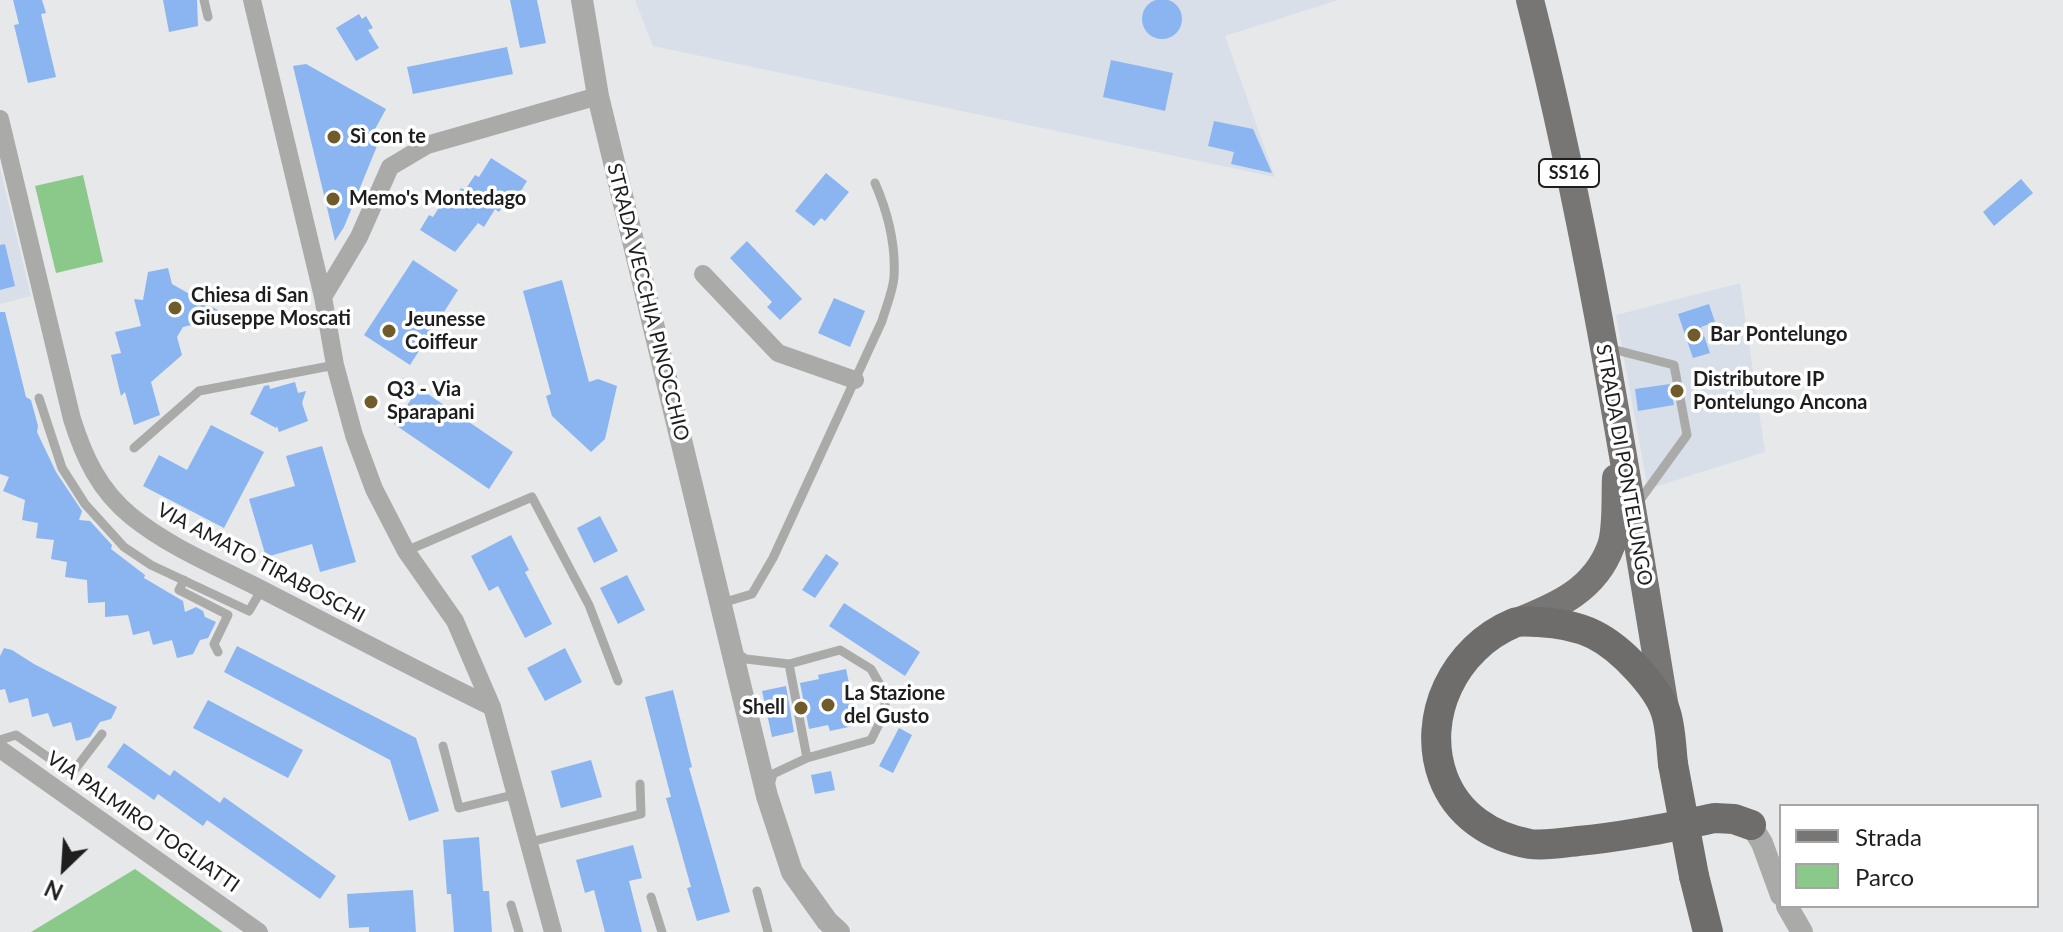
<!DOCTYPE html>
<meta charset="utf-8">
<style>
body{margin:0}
#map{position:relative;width:2063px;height:932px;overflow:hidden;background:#e6e8ea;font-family:Lato,sans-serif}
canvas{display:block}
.legend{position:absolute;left:1779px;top:804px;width:260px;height:104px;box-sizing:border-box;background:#fff;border:2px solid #a5a5a5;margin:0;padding:10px 14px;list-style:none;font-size:24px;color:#1e1e1f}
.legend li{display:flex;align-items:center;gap:16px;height:40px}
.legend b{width:40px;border:2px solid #a5a5a5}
.north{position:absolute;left:24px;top:828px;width:80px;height:80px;-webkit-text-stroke:6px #fff;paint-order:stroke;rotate:205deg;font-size:22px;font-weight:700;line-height:32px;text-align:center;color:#1e1e1f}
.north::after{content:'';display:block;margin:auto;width:28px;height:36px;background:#1e1e1f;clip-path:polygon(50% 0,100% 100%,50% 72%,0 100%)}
</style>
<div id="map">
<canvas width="2063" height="932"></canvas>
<ul class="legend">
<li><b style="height:10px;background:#777674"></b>Strada</li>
<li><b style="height:22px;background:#8bc98b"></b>Parco</li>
</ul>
<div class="north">N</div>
</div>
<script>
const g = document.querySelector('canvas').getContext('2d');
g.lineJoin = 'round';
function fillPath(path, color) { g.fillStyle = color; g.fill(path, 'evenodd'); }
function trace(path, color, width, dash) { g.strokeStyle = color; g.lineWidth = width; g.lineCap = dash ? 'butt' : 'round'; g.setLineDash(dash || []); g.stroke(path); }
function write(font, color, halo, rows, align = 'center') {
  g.font = font + ' Lato,sans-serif'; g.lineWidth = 7; g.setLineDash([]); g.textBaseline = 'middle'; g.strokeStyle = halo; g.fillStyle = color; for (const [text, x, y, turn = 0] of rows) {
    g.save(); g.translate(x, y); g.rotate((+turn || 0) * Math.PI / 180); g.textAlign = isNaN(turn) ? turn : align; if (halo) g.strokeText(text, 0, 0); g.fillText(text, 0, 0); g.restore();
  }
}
fillPath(new Path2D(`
 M635,0H1338L1225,36L1275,177L653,46Z
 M0,168L31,296L0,304Z
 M1740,283L1765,452L1648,489L1616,315Z`), '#d9dfe8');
fillPath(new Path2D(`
 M83,175L103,262L56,273L35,186Z
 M135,869L223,932H31Z`), '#8bc98b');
fillPath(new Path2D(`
 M1142 19a20 20 0 1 1 40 0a20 20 0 1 1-40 0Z
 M13,0H42L46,13L41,14L56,77L28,83L14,25L19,24Z
 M163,0H197L198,26L169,32Z
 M510,0H537L546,43L520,48Z
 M359,14L362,19L366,16L373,28L368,30L379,48L356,61L336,28Z
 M507,47L513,74L413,94L407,67Z
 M1111,60L1173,73L1165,111L1103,97Z
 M306,64L386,109L374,131L377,146L344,227L335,241L293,66Z
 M1214,121L1253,129L1272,173L1231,164L1234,152L1208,146Z
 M491,158L527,181L516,199L510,195L499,212L495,209L484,227L478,223L455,252L420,230L429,215L433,217L445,198L452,202L461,188L465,190L475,175L479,177Z
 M826,173L849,192L825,221L821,218L814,226L795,211Z
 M2021,179L2033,193L1994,226L1983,212Z
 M747,241L802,299L780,320L767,307L772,302L730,258Z
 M5,244L15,286L0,290V245Z
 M413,260L458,290L410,365L364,335Z
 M168,268L172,284L228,316L183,327L177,337L182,355L151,382L160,415L134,425L125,392L121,396L111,355L121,353L115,332L141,326L134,299L143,300L148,272Z
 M562,280L589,382L598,379L617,386L605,439L591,452L552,416L546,396L551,394L523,291Z
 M834,298L865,311L850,347L818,333Z
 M1709,304L1715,322L1701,327L1710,353L1693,358L1678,314Z
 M0,312H5L26,397L31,400L38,426L37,432L56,472L82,511L79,520L90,521L112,545L111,549L145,575L144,578L183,601L185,612L196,607L203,611L205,617L216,622L208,638L200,640L193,654L177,658L172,640L153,645L149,631L133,635L128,615L105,617V602L88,603L87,580L65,577L67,562L51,559L54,540L36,538L38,523L22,520L25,500L3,491L9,477L0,474Z
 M295,382L298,393L306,391L302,403L308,421L279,432L277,426L276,428L250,414L264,386L269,385L270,389Z
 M1670,384L1674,405L1638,411L1635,389Z
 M419,388L513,452L489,489L394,424Z
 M211,425L264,452L224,528L143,486L159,455L187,470Z
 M322,446L356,562L320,572L312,544L266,557L249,499L295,486L286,456Z
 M600,516L618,551L594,563L577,528Z
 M511,535L529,570L525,572L552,624L525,638L498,586L489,591L471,556Z
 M826,554L839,563L815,598L802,590Z
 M627,575L645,610L618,624L600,588Z
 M844,603L920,652L905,676L829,626Z
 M237,646L416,738L439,811L409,821L390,760L224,672Z
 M4,648L12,650L34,664L117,707L111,719L100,722L90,737L76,741L71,722L53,727L48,713L32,717L28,698L9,703L5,689L0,690V656Z
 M565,648L582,682L545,701L527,668Z
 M846,669L858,725L830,731L828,725L809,729L800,683L819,679L818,675Z
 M786,686L794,732L772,737L762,691Z
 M673,690L692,767L689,768L730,912L697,921L687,888L691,887L666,798L671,797L645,697Z
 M208,700L303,750L288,778L193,728Z
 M899,728L912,735L893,773L879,766Z
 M124,743L170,776L174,770L220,803L224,797L336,876L320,899L207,820L203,826L158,794L154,800L107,767Z
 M591,760L602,797L561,808L551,771Z
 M831,771L835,790L815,794L811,775Z
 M479,837L483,891H489L492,932H454L451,894H447L443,840Z
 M633,845L642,878L629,881L642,932H605L594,890L585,893L576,860Z
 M413,890L416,932H369V927L349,928L347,894Z`), '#8ab5f1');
trace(new Path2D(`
 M204,0L208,17
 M1608,348L1674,365L1687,435L1637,504
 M39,398L62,468L85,504L124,547L151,565L249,611L262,589
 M134,448L199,391L335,365
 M406,551L532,497L589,605L618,681
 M184,580L179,590L228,615L214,644L218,652
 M722,603L752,594L773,558L882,321C886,307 893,291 894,277C896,244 888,213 875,183
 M738,654L746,659L789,664L807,758L773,774L770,785
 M789,664L840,650L871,669L887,697L881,720L871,740L807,758
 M0,740L16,735L62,767L76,768L102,734
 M443,746L459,808L517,794
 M530,842L641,814L640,784
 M757,891L768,932
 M651,897L662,932
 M511,905L519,932`), '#aaaaa9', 9);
trace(new Path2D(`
 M252,0L323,297L335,365L354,435L374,489L406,551L455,621L492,707L553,932
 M0,119L72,419C84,457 99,490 131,516C169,547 216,566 259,588C336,628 414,669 492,707
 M703,274L778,353L855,380
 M323,297L359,237L390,167L427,145L598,96
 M0,749L259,932`), '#aaaaa9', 18);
trace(new Path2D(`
 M582,0L598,96L767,796L792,872L827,921L839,932
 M1751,825L1762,843L1781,895
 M1787,906L1802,932`), '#aaaaa9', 22);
trace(new Path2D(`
 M1530,0C1589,233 1626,472 1665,708
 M1517,622C1557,606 1595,590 1611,546C1617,529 1615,497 1616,478`), '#777674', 28);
trace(new Path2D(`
 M1673,764C1671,747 1671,726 1665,710C1660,696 1648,681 1638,670C1608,637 1583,624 1538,622C1531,622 1521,620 1514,623C1454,648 1421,717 1443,777C1457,815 1491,837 1530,844C1545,846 1562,843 1578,841C1624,837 1670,827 1715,818L1734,819L1751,825
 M1694,876L1708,932`), '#6e6d6b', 30);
trace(new Path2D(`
 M1673,764L1694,876`), '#6e6d6b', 30);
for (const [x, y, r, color] of [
 [334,137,8,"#705c2b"],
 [333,199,8,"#705c2b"],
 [175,308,8,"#705c2b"],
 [389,331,8,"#705c2b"],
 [1694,335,8,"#705c2b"],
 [1677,391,8,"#705c2b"],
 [371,402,8,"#705c2b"],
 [828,705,8,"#705c2b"],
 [801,708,8,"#705c2b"]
]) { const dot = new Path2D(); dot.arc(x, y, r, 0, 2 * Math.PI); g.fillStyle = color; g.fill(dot); trace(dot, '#fff', 3); }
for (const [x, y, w] of [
 [1569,173,60]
]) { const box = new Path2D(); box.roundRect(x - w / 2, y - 14, w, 28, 6); g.fillStyle = '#fff'; g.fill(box); trace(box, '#1e1e1f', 2); }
write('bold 18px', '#1e1e1f', null, [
 ["SS16",1569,173]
]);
write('bold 20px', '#1e1e1f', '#fff', [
 ["Sì con te",350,137],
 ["Memo's Montedago",349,199],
 ["Chiesa di San",191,296],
 ["Giuseppe Moscati",191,319],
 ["Jeunesse",405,320],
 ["Coiffeur",405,343],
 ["Bar Pontelungo",1710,335],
 ["Distributore IP",1693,380],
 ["Pontelungo Ancona",1693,403],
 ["Q3 - Via",387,390],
 ["Sparapani",387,413],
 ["La Stazione",844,694],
 ["del Gusto",844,717],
 ["Shell",785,708,"right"]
], 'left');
write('20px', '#1e1e1f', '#fff', [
 ["STRADA VECCHIA PINOCCHIO",648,302,76],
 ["STRADA DI PONTELUNGO",1624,465,80],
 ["VIA AMATO TIRABOSCHI",261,563,28],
 ["VIA PALMIRO TOGLIATTI",143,822,35]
]);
</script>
